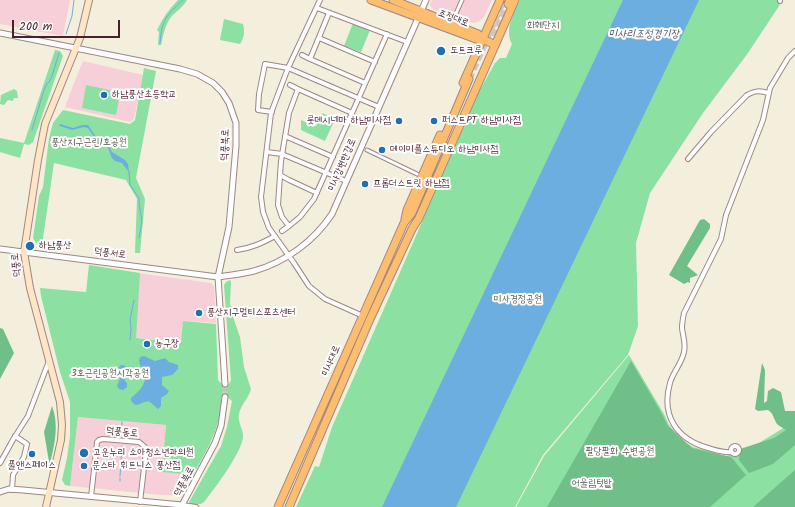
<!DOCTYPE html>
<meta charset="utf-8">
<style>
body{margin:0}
#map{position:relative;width:795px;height:507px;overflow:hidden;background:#f4eedc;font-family:Kalam,sans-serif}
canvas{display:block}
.scale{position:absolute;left:12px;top:20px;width:108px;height:18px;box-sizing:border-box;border:2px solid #4a1f2b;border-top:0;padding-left:5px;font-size:12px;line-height:14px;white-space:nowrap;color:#4a1f2b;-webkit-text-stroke:3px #fff;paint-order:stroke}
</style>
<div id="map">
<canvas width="795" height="507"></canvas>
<div class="scale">200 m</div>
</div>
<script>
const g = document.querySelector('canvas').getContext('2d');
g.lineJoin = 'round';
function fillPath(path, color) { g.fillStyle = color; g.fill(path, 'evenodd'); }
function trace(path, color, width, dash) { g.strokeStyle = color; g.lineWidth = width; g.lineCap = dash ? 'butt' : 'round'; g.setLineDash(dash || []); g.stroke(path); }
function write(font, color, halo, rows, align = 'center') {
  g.font = font + ' Kalam,"Poor Story",sans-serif'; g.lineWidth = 4; g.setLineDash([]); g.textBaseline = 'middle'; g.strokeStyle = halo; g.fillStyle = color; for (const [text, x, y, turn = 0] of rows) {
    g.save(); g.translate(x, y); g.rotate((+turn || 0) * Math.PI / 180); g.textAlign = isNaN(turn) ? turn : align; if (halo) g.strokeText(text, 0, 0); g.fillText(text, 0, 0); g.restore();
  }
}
fillPath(new Path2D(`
 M0,0H70L63,36L0,24Z
 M432,0H492L484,17L478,22L473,23L434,10L431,7L430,4Z
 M83,61L143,75L134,119L130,122L65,107L74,83Z
 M93,267L211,283L214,286L216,323L183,321L182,343L130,337Z
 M78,417L166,425L162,472L192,474L182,493L178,495H160L70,486Z`), '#f6cfd9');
fillPath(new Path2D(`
 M178,0H187C183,7 177,11 171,17C165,25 163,36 161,45H158L159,32L157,30C162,19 169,9 178,0Z
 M520,0H783L748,53L703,113L650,193L636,243L638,326L628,355L543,455L515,507H296L315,466L319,467L332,427L480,90L495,63L500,58H506L512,44C504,29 514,14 520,0Z
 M224,19L243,24C245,31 244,38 240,44L220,40Z
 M353,23L370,30L361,52L344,46Z
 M55,50L60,51L63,56L33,142L29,145L24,144L20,158L0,152V138L24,143Z
 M144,68L156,71L136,178L145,199L140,253H135L137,199L126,180L54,163L42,245L36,243L33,238L39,196L43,187L49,138L53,123L63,110L130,124L135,120Z
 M86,85L119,92L120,93L116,115L82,108Z
 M14,89L17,91L18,98H14L13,101L8,100L4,105L0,104L1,95Z
 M322,113L335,119L325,141L301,130V120L316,126Z
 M89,265L140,273L136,338L181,343L183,321L216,324L218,380L221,383L226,385L229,384L231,380L224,285L226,282L230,280L231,282L230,304L232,314L240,337L244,367L251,389C249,398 241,404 239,414C237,422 244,430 243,438C240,455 215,488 204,502L201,504H198L196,507L190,504L189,502L221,446L227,427L232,401L226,396L222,398C221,427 207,450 193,475L162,472L166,425L78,417L70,486L65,485L62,480L67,458L70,436V402L60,372L41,296L40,288L86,292Z
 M629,355L664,414L669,425L685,442L693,447L726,456L749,449L795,421V507H516L544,456Z`), '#8be0a2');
fillPath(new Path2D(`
 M704,219L710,224V228L687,266L698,275L690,278V283L688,282L684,284L669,275L700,220Z
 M0,328L3,329L14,353L0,379Z
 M631,361L662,414L668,426L692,448L731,457L746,475L710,507H547Z
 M762,363L765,370L764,403L767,401L768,391L773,388L781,392L785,411H795V445L773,464L749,473L739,460L740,449L774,438L786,430C783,428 779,426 777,424C773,418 774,414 768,410L758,411L755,409Z
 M52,406C59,424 55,444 50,463L49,462L44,432Z
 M795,470V507H753Z`), '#70be88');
fillPath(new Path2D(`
 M623,0H699L456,507H382Z
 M60,124L73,128L82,125H88L96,137L106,141L112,152L125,160L128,164L129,172L122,163L115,161L112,158L106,143L95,138L88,128L84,127L72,130L60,126L59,125Z
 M144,356L155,361L165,358L169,362L178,365V369L172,375L162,377V385L169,391L167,394L161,398V406L158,409L150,402C144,400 141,405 135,405L131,401V398C140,391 149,382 143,370C141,367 140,365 139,361L140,357Z
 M121,365L126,366L128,373L124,379L127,384V387L123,390L119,389L117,386L120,379L119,367Z`), '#6caee0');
trace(new Path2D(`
 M66,34L72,16L74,0
 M160,43C162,19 166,16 183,0
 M32,130L43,93L46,85L49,82L52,76L59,53
 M129,171L130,185L139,198V204L142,221L139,238
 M130,340L131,329L130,320L134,300
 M121,436L122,422
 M122,448V446
 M121,460L122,451
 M120,476L121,463
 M120,481V478`), '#6caee0', 1);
trace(new Path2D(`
 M225,384V397`), '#d2c5b9', 5, [5, 2.5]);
trace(new Path2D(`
 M493,36L508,4
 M469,79L503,1`), '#d2c5b9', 7, [7, 3.5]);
const pedestrian = new Path2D(`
 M454,18L462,0
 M367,150L417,174`);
const minor = new Path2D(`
 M320,0L288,68L271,113L261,197L263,212L269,228L294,263L309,286L325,299L363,316
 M780,1V0
 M317,8L407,42
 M329,13L310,59L365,83
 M319,38L375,62
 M302,55L310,59
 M290,85L298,89
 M272,112L258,110L259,94L265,64L288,68L379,107
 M352,113L298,89L289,113L281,161L278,205L282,217L289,226L300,217L314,199L387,34
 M285,136L333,157
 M267,152L282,154L346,181
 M688,159L711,132L747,95C755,91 759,90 768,93
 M280,175L289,180L317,193
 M282,231L289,226
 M237,250C252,248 262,243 275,236
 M731 450a4 4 0 1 1 8 0a4 4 0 1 1-8 0Z
 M732,452C723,453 715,450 708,448C676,439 661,415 670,383C673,372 682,363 684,352C686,343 683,337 682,328C682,323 683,318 684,313L721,239L726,215L763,120L770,88L788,58L795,51
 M0,463L14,438L28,416L49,361
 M12,490L13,475L24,457L27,444L15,436
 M91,497L97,442L99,440L103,439L139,442L145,447L146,451L140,502
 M182,505L196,507`);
const tertiary = new Path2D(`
 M0,33L180,69L197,74L213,83L222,92L229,103L236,123V146L229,227L218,277L225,384
 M0,249L218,277C230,275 243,274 254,271C286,262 314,241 332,214L426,0
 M0,492L9,489L23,490L182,505
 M181,507L215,443L221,426L225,397`);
const secondary = new Path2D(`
 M46,507L61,440L62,425L60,402L30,288L24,252L38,160L45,124L80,38L89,0`);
const primary = new Path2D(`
 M371,0L476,39H483
 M393,0L478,34L483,39L495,45
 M508,4L510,0
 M463,83L500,0
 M405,219L407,210L440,135
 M278,507L404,223L412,213L469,79
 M289,507L370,319L412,229L419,218L515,0`);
trace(pedestrian, '#9f8684', 5);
trace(minor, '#9f8684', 6);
trace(tertiary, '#9f8684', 7);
trace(secondary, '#9f8684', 8);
trace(primary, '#9f8684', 9);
trace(pedestrian, '#fff', 3);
trace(minor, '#fff', 4);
trace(tertiary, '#fff', 5);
trace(secondary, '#fee5c5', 6);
trace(primary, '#fcbd6e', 7);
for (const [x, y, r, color] of [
 [441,51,5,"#1f6fb2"],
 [104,95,4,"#1f6fb2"],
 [399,121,4,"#1f6fb2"],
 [434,121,4,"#1f6fb2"],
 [382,150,4,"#1f6fb2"],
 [365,184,4,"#1f6fb2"],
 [30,246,5,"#1f6fb2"],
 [199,313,4,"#1f6fb2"],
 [147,344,4,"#1f6fb2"],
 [84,453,5,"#1f6fb2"],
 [32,454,4,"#1f6fb2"],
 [84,466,4,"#1f6fb2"]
]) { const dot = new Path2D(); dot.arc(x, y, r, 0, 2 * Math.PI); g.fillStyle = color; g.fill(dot); trace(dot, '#fff', 1.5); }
write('10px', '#4a1f2b', '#fff', [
 ["조정대로",453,19,21],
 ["덕풍북로",226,145,-88],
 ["미사강변한강로",343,165,-67],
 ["덕풍서로",110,254,7],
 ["덕풍로",17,265,-97],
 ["미사대로",332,361,-67],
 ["덕풍동로",122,433,6],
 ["덕풍북로",185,482,-62]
]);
write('10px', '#5e594f', '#fff', [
 ["화훼단지",543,26],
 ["풍산지구근린1호공원",89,143],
 ["미사경정공원",518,300],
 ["3호근린공원시각공원",110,374],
 ["팔당팔화 수변공원",620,452],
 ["어울림텃밭",592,484]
]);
write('10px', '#4a1f2b', '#fff', [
 ["도트크루",450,51],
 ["하남풍산초등학교",112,95],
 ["롯데시네마 하남미사점",391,121,"right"],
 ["퍼스트PT 하남미사점",442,121],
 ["데이미폴스튜디오 하남미사점",390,150],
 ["프롬더스트릿 하남점",373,184],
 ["하남풍산",39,246],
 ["풍산지구멀티스포츠센터",207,313],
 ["농구장",155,344],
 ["고운누리 소아청소년과의원",93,453],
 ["풀앤스페이스",32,466,"center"],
 ["문스타 휘트니스 풍산점",92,466]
], 'left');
write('italic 11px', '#585873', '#fff', [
 ["미사리조정경기장",644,35]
]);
</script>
